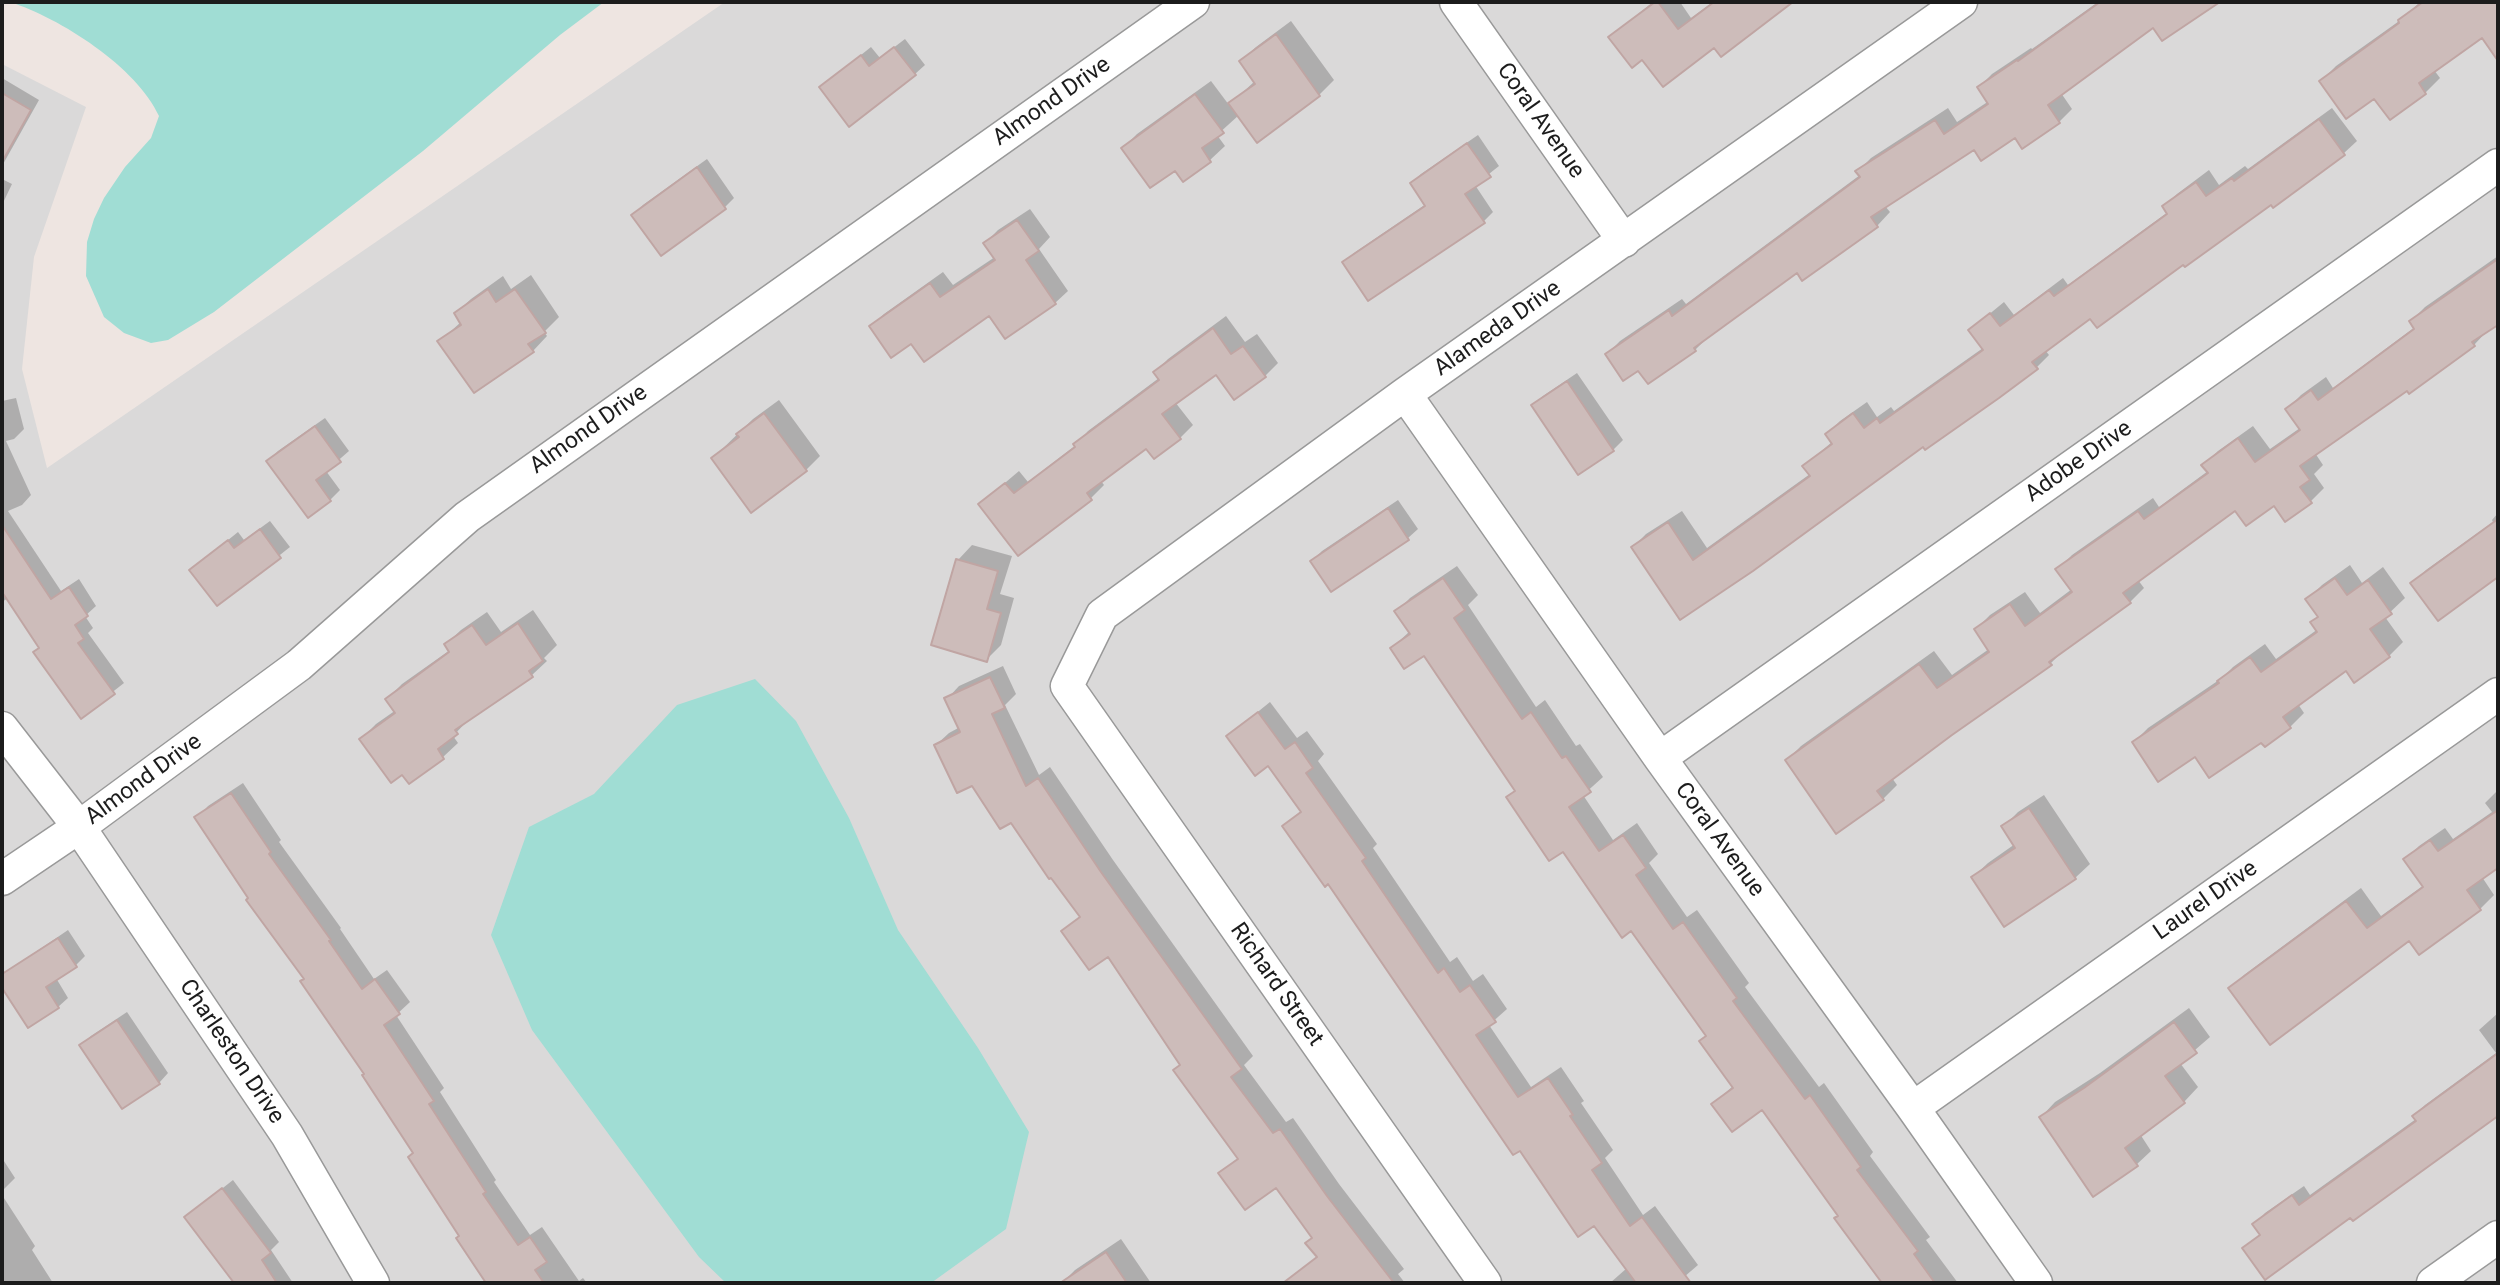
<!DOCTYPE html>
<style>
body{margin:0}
#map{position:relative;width:2500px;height:1285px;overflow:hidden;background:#eee5e1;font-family:Roboto,sans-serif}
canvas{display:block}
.frame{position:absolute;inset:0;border:4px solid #1c1c1c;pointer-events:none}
</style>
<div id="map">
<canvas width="2500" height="1285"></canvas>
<div class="frame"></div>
</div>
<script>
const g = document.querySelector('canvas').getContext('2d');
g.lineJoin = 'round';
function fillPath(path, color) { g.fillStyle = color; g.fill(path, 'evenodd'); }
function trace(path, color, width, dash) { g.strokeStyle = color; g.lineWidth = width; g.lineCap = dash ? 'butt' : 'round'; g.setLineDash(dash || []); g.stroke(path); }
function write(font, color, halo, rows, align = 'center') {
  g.font = font + ' Roboto,sans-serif'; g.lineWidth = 5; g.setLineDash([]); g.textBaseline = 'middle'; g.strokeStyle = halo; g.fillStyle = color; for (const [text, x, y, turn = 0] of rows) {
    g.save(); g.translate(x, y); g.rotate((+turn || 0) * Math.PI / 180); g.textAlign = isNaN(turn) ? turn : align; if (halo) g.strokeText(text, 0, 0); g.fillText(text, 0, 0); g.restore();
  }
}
fillPath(new Path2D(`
 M725,2H2498V1283H2V64L86,107L34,257L22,369L47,468Z`), '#dad9d9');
fillPath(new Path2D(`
 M10,2H604L560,35L423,151L214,312L168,340L151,343L124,333L104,317L86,276L87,242L94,219L104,198L125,167L151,138L159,116C137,67 60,18 10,2Z
 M755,679L796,721L849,818L898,930L978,1048L1029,1132L1006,1229L931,1283H726L699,1257L532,1030L491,935L529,827L594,794L677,705Z`), '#a0ddd4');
fillPath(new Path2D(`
 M1653,2H1680L1691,18L1713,2H1790L1721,54L1715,46L1643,57L1610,37Z
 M2098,2H2212L2201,13L2153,26L2061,93L2072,109L2059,122L2023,146L2015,135L1974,148L1885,206L1890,212L1877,226L1803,279L1797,271L1708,337L1695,350L1648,382L1639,368L1607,354L1620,341L1682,299L1686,304L1860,175L1858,171L1871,158L1948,108L1957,122L1989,101L1979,87L1992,74L2031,48L2032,49Z
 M2420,2H2498V41L2490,47L2482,35L2434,70L2440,78L2425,93L2390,118L2374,96L2321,81L2336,66L2402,19Z
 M1291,21L1334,80L1319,95L1239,115L1217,135L1225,146L1210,160L1183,180L1175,168L1123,148L1137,134L1211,81L1229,105L1255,81L1241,61L1256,47Z
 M905,39L925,65L915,74L821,87L871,47L880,58Z
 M2,78L39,100L2,166Z
 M2332,108L2357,141L2344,153L2184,262L2091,316L2045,350L2049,355L2036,368L1923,445L1680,618L1633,547L1646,534L1682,511L1707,548L1810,474L1804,466L1832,442L1827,434L1840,421L1867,402L1877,417L1891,407L1894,411L1983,348L1970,330L2004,302L2014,315L2063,278L2068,285L2168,212L2164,207L2177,194L2209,170L2219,185L2245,166L2248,169Z
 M1478,135L1499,166L1475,185L1493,212L1484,221L1344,263L1354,253L1426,204L1412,183L1421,174Z
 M707,159L734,198L725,207L661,253L634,215L643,205Z
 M2,179L12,184L2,205Z
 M1030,209L1050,237L1039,249L1068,291L1055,303L990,313L912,341L871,326L884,314L943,272L953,285L995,257L985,243L998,230Z
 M2498,256V323L2488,330L2474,345L2315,453L2323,465L2314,474L2324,488L2310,502L2274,503L2235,508L2138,580L2144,588L2130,602L2064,650L2050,664L1892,778L1897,785L1883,799L1787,760L1801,746L1934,651L1952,675L1989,649L1976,629L1990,615L2025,592L2040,613L2072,589L2058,569L2072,555L2153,498L2159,507L2208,471L2204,465L2218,451L2253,426L2270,449L2300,428L2287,409L2301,395L2326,377L2333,388L2415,327L2411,321L2425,307Z
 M531,275L559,317L544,332L547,336L533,351L440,341L461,322L456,313L471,299L503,276L511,289Z
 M1226,316L1245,342L1257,334L1278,363L1265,376L1216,372L1175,402L1193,425L1180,438L1147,447L1101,481L1104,485L1091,498L1018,554L980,504L1019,471L1028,482L1076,445L1088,431L1159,378L1155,372L1168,359Z
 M1577,373L1623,440L1613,450L1533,405L1543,396Z
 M16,398L24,429L14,439L6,441L31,495L22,505L8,511L61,591L79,579L96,606L85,616L93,628L88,633L124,683L82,716L8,598L2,602V401Z
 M779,400L820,456L806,470L713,458L753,419Z
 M325,418L349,451L326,471L340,490L330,500L269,461L278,451Z
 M1398,500L1418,529L1408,538L1332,590L1312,561L1322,551Z
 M2498,513V575L2438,619L2413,584L2426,570L2493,522L2492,520Z
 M270,521L290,547L218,604L191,570L238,532L244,540Z
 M972,545L1012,556L1000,594L1014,598L1001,645L986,660L958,560Z
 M2350,565L2362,583L2383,567L2405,598L2385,617L2403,642L2389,656L2346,669L2298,704L2304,713L2290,727L2265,745L2262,740L2196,754L2134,742L2148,728L2222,678L2233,667L2265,644L2276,659L2318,629L2313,622L2319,616L2308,599L2322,585Z
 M1457,566L1478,595L1468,605L1536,707L1545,700L1576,746L1580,744L1603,777L1583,795L1613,840L1637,823L1658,854L1649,863L1687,917L1697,910L1749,983L1745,987L1819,1087L1824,1083L1873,1152L1870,1156L1930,1237L1926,1240L1958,1283H1884L1836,1218L1840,1215L1762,1108L1713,1104L1733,1086L1707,1035L1631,929L1564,849L1508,797L1516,789L1424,654L1392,648L1410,631L1397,611L1410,598Z
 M533,610L557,645L544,658L547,661L532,675L471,717L453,736L458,743L443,757L409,782L403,773L361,739L376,724L396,710L387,699L402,684L450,650L446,644L461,630L487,612L501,632Z
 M1003,666L1016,694L1005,705L1039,775L1050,767L1113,860L1253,1056L1244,1065L1286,1122L1293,1118L1339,1184L1404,1269L1398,1274L1405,1283H1307L1299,1273L1318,1256L1314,1237L1276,1185L1220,1173L1239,1157L1182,1064L1108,954L1064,931L1081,915L1011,820L972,784L936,745L949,733L960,727L947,699L959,686Z
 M1270,702L1297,738L1307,731L1324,754L1318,761L1377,844L1373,848L1450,962L1457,957L1473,981L1483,974L1507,1009L1489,1025L1531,1087L1561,1067L1584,1101L1581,1103L1613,1150L1605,1158L1643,1215L1655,1206L1698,1265L1677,1283H1610L1627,1268L1595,1224L1284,826L1302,810L1268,764L1228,736Z
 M243,783L281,840L279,842L341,928L340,929L374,979L387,970L410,1002L396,1015L444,1088L440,1092L496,1180L494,1182L530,1235L542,1227L579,1281L583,1278L587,1283H489L458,1239L461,1236L366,1073L197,818L208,806Z
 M2498,790V866L2482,877L2494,895L2480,909L2410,939L2231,989L2244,975L2361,888L2381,916L2424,885L2406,859L2419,846L2445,828L2453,839L2492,812L2485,803Z
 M2044,795L2090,864L2075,878L1973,877L1988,863L2015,844L2003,827L2018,812Z
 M68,930L85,956L75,966L56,978L68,998L58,1007L29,1026L2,985V975Z
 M2189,1008L2210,1037L2180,1063L2198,1087L2184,1102L2140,1134L2151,1151L2136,1165L2041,1117L2055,1102L2100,1073Z
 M127,1012L168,1073L159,1083L81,1045L91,1036Z
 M2498,1013V1090L2496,1091L2498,1112L2495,1116L2351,1215L2244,1248L2261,1233L2255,1224L2265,1213L2304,1186L2310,1195L2416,1119L2414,1116L2425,1105L2496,1053L2479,1030Z
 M2,1158L15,1178L2,1191Z
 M233,1180L279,1242L271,1250L293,1283H236L186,1217Z
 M2,1195L35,1246L32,1250L53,1283H2Z
 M1121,1239L1151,1283H1062L1075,1270Z`), '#0003');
const building = new Path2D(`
 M1655,2H1658L1678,29L1714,2H1793L1721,57L1714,48L1663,87L1642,60L1632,68L1608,37Z
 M2100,2H2220L2162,41L2153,28L2048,105L2060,123L2022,149L2015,138L1981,161L1974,150L1871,217L1878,227L1802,281L1797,273L1694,348L1696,351L1648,384L1638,371L1623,381L1605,354L1669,310L1672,316L1860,177L1855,171L1935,120L1944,134L1988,104L1977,87L2017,60L2018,61Z
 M2423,2H2498V61L2482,38L2419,83L2426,94L2390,120L2374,99L2346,119L2319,81L2399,23L2398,20Z
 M1276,34L1320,96L1257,143L1228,103L1255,84L1239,61Z
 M894,47L916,75L849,127L819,87L861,55L869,66Z
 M2,93L31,110L2,162Z
 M1195,94L1224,133L1202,148L1211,162L1183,182L1175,171L1150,188L1121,148Z
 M2319,119L2345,155L2273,208L2271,205L2185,267L2183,265L2097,328L2090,319L2032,362L2038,369L1999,398L1925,450L1923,447L1753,571L1680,620L1631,547L1668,522L1693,560L1810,476L1802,466L1832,444L1825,434L1853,413L1864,428L1877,418L1880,423L1983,350L1968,330L1990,313L2000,326L2049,290L2054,296L2167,214L2162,206L2196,182L2206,196L2232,178L2234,181Z
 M1467,143L1491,177L1465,194L1485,223L1368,301L1342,262L1425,206L1410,183Z
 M697,167L726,209L661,256L631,215Z
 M1017,220L1039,251L1026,260L1056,304L1005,339L989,316L924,362L911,344L891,358L869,326L930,283L940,297L995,260L983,243Z
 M2498,259V325L2472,342L2475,346L2409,394L2407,391L2300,466L2310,480L2300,487L2312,503L2285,522L2274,506L2246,526L2235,511L2123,593L2131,603L2049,662L2052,665L1952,735L1877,791L1884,800L1836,834L1785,760L1919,664L1937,688L1989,652L1974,629L2010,604L2025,626L2072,592L2055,569L2138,511L2144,519L2208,473L2201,465L2238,438L2255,462L2300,430L2285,409L2311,390L2318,400L2414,329L2409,321Z
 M488,289L496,302L515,289L546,333L528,344L534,352L474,393L437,341L461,325L454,313Z
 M1213,328L1231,354L1243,346L1266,377L1234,400L1216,375L1162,414L1181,439L1154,459L1146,449L1087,493L1092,500L1018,556L978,504L1005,483L1014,493L1075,447L1073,444L1159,380L1153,372Z
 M1567,381L1614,451L1578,475L1531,405Z
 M764,413L807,471L751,513L711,458L739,437L736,434Z
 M315,426L341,462L316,480L331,501L308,518L266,461Z
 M1388,508L1409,540L1331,592L1310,561Z
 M2498,519V577L2438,621L2410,583Z
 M2,525L51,599L69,587L88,616L75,625L84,639L78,643L115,694L81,719L33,652L39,648L2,592Z
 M260,529L281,558L217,606L189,570L228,540L234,548Z
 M956,559L998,571L987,609L1001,613L987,662L931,645Z
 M1443,578L1465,610L1454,618L1522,719L1531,712L1562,758L1566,756L1591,792L1569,807L1599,851L1623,835L1646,868L1636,875L1673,929L1683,922L1737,998L1733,1001L1805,1099L1810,1095L1861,1167L1857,1170L1918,1251L1914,1254L1935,1283H1882L1834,1218L1838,1216L1762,1110L1732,1132L1711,1104L1733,1088L1699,1041L1706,1036L1631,931L1622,938L1563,852L1549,861L1506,797L1515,791L1424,656L1404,669L1390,648L1410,634L1394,611Z
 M2335,578L2347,595L2368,580L2392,614L2370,629L2390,657L2354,683L2346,671L2283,717L2291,728L2265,747L2261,743L2209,778L2195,757L2158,782L2132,742L2219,683L2217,681L2250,657L2261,672L2317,632L2310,622L2318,617L2305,599Z
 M518,623L543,661L529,671L533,677L455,730L458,734L438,749L444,759L409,784L402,775L391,783L359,739L395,713L385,699L449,652L444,644L472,625L486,645Z
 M990,677L1005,708L992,714L1026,786L1038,778L1101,872L1242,1069L1231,1077L1273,1133L1280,1129L1327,1196L1394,1283H1283L1317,1257L1305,1243L1312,1238L1276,1188L1245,1210L1218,1173L1238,1159L1173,1070L1180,1065L1108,957L1089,970L1061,931L1080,917L1051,878L1049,879L1011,823L1000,829L972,786L957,793L934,745L960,732L944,698Z
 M1258,712L1285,749L1295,742L1313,768L1306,773L1366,858L1362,861L1438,973L1444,968L1460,992L1470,985L1496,1022L1476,1035L1518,1097L1548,1078L1573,1115L1570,1116L1602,1163L1592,1170L1630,1226L1642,1217L1691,1283H1636L1594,1226L1578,1237L1520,1151L1513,1155L1328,884L1325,887L1282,826L1301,812L1268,766L1255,776L1226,736Z
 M231,793L271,852L269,854L331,940L329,941L362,989L375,979L400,1014L384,1025L434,1101L429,1104L486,1192L483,1194L518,1245L530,1237L547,1262L535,1270L544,1283H486L456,1238L459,1236L408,1157L413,1153L362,1075L364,1074L300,981L304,979L246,900L248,898L194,817Z
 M2029,808L2076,879L2004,927L1971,877L2015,848L2001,826Z
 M2498,810V868L2467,890L2481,910L2419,955L2409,941L2270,1045L2228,988L2346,901L2367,928L2423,887L2403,859L2430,840L2438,851Z
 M58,938L77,967L46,987L59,1008L28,1028L2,988V974Z
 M117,1020L160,1084L122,1109L79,1045Z
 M2174,1022L2197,1053L2165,1076L2185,1103L2125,1148L2138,1166L2093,1197L2039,1117L2084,1088Z
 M2498,1053V1116L2353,1221L2350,1218L2265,1280L2242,1248L2260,1235L2252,1224L2292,1195L2299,1205L2416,1121L2412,1116Z
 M222,1188L271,1253L262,1260L277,1283H234L184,1217Z
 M1106,1252L1127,1283H1060Z`);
fillPath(building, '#cdbcba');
trace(building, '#c0a5a3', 2);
const street = new Path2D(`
 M1456,2L1624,241
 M1405,394L1660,758L1913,1108L2036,1283
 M2,728L79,827L287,1135L373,1283
 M1660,758L2498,165
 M2,879L79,827L299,665L467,517L1193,2
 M1913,1108L2498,694
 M1485,1283L1067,686L1102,615L1405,394L1961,2
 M2433,1283L2498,1237`);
trace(street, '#999', 35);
trace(street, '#fff', 32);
write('23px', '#1c1c1c', '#fff', [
 ["Almond Drive",1052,102,-35],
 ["Coral Avenue",1540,121,55],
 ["Alameda Drive",1498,329,-35],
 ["Almond Drive",589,430,-35],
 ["Adobe Drive",2079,462,-35],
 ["Almond Drive",144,780,-36],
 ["Coral Avenue",1719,840,54],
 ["Laurel Drive",2206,901,-35],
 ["Richard Street",1276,985,55],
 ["Charleston Drive",231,1052,56]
]);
</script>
